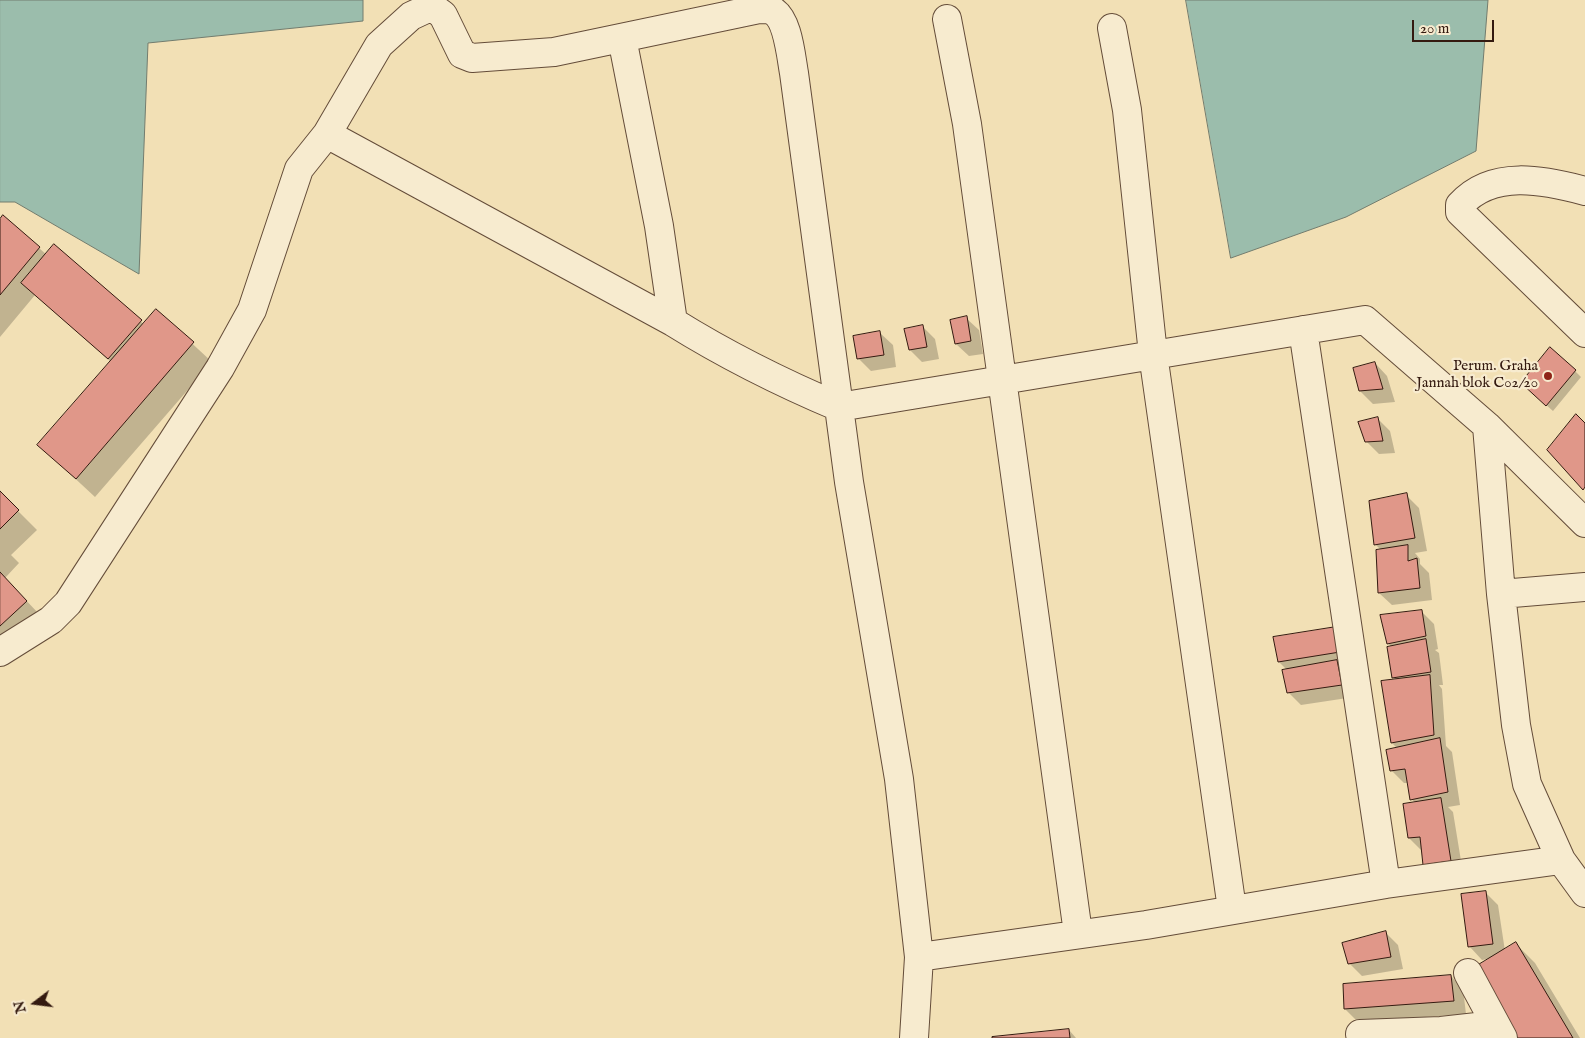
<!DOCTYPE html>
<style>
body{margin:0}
#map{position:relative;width:1585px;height:1038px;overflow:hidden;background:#f2e0b5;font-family:"IM FELL English",serif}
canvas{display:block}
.north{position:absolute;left:10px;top:978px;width:50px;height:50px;-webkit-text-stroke:4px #f7ebcf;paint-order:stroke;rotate:255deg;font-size:14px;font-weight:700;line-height:20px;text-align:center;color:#341a10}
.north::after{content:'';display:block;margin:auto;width:18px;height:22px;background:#341a10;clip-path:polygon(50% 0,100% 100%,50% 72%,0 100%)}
.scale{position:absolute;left:1412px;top:20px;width:82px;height:22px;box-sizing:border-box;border:2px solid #341a10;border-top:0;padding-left:6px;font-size:15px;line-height:18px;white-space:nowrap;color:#341a10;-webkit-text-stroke:4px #f7ebcf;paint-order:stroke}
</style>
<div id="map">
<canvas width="1585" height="1038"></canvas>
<div class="north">N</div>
<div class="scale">20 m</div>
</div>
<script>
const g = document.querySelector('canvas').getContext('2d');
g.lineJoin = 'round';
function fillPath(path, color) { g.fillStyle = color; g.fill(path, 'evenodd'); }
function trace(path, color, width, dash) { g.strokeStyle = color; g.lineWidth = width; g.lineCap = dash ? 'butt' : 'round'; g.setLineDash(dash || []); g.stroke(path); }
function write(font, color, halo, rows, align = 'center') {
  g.font = font + ' "IM FELL English",serif'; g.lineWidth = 4.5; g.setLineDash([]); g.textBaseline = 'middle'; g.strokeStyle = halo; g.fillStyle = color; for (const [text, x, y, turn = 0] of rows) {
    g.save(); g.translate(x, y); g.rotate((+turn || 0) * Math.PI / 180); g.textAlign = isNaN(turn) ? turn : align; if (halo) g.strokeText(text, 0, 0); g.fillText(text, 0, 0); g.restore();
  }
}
const water = new Path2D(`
 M0,0H363V21L148,43L139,274L15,202H0Z
 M1186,0H1488L1476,151L1346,217L1231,258Z`);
fillPath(water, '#9bbdac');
trace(water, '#727c6e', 1);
fillPath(new Path2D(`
 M3,217L47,255L144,324L156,310L212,362L95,497L39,445L111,362L35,295L0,337V221Z
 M966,318L979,330L983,354L969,356L956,344Z
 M922,326L935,339L939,359L922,362L910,350Z
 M880,333L893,345L896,367L871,371L859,359Z
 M1375,363L1387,376L1395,402L1373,404L1360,391Z
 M1575,371L1581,377L1553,411L1528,389Z
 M1377,418L1390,431L1395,453L1379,454L1366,441Z
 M0,493L37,530L11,555L19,563L5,578L39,614L0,649Z
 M1406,495L1419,508L1427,551L1415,553L1420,559V564L1429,573L1432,600L1392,605L1379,593L1381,550L1376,545L1370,502Z
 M1421,611L1434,624L1438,649L1435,650L1439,653L1443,685H1439L1442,689L1446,746L1452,752L1460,805L1448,807L1453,812L1463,873L1437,877L1425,864L1422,851L1409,838L1416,803L1411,799L1409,783H1404L1391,770L1398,749L1392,743L1382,682L1397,681L1393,677L1391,647L1388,643Z
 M1336,629L1354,697L1301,705L1288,692L1287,670L1279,662Z
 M1485,892L1498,905L1505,951L1516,944L1535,963L1580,1038H1518L1492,958L1482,960L1470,947L1462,895Z
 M1385,932L1398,945L1403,969L1362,976L1349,963Z
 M1451,976L1463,989L1466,1014L1358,1022L1345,1009Z
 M1069,1030L1076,1038H995Z`), '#0003');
const building = new Path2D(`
 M3,215L40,247L0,295V219Z
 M54,244L142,320L108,359L21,283Z
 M156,309L194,342L76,479L37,445Z
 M967,316L971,341L955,344L950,320Z
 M923,325L927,347L909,350L904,329Z
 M880,331L884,355L857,359L853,336Z
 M1550,347L1576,370L1546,406L1521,383Z
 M1375,362L1383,389L1359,391L1353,368Z
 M1576,414L1585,423V487L1583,490L1547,450Z
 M1378,417L1383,441L1365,442L1358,422Z
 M0,491L19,510L0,529Z
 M1407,493L1415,538L1374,545L1369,501Z
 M1408,545V561L1417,558L1420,588L1378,593L1376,550Z
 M0,572L27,601L0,626Z
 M1422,610L1426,636L1387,644L1380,615Z
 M1336,627L1340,652L1278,662L1273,637Z
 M1426,639L1431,672L1392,678L1387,647Z
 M1337,660L1342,685L1287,693L1282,670Z
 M1430,675L1434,735L1391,743L1381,681Z
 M1440,738L1448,792L1410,800L1405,769L1390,771L1386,750Z
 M1441,798L1451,861L1423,865L1420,837L1408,838L1403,804Z
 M1486,891L1493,944L1468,947L1461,894Z
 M1386,931L1391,957L1348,964L1342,943Z
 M1516,942L1573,1038H1517L1475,967Z
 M1451,975L1454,1001L1344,1009L1343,984Z
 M1069,1029L1070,1038H992V1037Z`);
fillPath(building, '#e09789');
trace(building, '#341a10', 1);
const street = new Path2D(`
 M947,19L967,124L1078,933
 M1112,28L1127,110L1153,354L1232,909
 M622,38L659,226L673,322
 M327,134L673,322C726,355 782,383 839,407
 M1585,191C1544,180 1492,169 1460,205V212L1585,333
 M1303,330L1386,884
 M1487,426L1585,523
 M1501,594L1585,587
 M0,652L51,620L68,603L220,368L252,310L299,169L327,134L379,45L411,16L426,9H435L443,15L462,54L472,58L554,52L759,9C763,9 768,9 771,10C788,17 791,57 794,73L839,407
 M919,957L1146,925L1386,884L1561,860
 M1468,973L1503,1038
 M1360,1034L1441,1031L1495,1025
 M914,1038L919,957L899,779L849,482L839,407L1365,320L1487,426L1501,594L1516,725L1527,784L1561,860L1585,893`);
trace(street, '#644c39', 30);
trace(street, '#f7ebcf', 28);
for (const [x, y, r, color] of [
 [1548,376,5,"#8f2418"]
]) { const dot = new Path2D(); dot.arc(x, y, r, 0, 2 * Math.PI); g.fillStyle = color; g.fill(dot); trace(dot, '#f7ebcf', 2); }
write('15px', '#341a10', '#f7ebcf', [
 ["Perum. Graha",1538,367],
 ["Jannah blok C02/20",1538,384]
], 'right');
</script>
